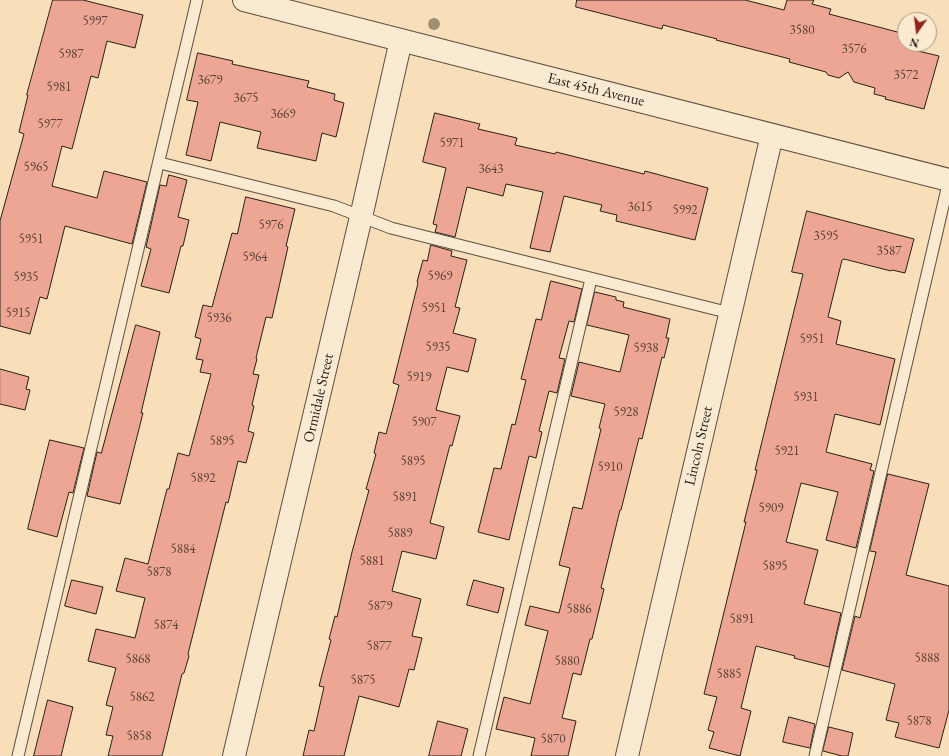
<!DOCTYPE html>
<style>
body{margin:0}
#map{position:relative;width:949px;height:756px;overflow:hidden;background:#f8deb9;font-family:"EB Garamond",serif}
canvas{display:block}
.north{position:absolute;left:897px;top:12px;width:40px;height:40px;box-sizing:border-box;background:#faead2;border:1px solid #a69988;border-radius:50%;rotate:194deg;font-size:11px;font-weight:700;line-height:16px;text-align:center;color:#292018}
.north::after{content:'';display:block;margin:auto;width:14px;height:18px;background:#8f2418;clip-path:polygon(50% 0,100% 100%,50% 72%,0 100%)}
</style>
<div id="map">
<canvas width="949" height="756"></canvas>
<div class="north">N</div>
</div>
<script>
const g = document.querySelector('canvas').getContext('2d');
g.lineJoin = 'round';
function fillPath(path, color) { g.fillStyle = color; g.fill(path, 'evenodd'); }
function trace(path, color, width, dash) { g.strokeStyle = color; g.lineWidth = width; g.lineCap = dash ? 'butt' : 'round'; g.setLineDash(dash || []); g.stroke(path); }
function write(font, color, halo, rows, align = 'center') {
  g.font = font + ' "EB Garamond",serif'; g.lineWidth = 3; g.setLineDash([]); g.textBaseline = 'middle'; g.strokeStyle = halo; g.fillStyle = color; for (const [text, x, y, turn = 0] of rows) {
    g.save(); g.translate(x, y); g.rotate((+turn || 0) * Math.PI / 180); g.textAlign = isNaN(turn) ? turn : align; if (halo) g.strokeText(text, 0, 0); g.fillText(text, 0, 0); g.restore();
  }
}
const building = new Path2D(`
 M53,0H83L143,15L135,48L107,41L98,78L91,76L72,149L62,146L52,186L97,198L104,171L147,182L132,244L65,226L47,299L40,297L30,334L0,326V221L24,134L19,132L28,95H27Z
 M577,0H745L784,10L787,0H814L812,4L831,9L829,14L905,34V44H916L914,50L939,56L924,109L885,99L886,97L874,94L875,88L854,82L848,72L839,78L828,75L826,72L789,62L790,59L716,40L717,39L663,25L662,29L576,7Z
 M198,53L233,61L232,64L309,81L307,87L335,94L334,100L344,103L336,137L322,133L316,161L257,148L261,132L220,122L211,161L186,155L198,102L187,100Z
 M435,113L480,124L478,129L517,138L515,145L555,154L556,152L644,174L645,171L708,188L695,240L616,221L617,215L600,211L602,205L564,196L550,252L530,248L543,192L506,184L503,196L467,187L455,237L435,232L437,225L433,224L446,168L423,162Z
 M169,175L187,180L178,217L189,220L183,246H181L169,293L141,286L151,249L146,247L160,185L166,186Z
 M246,197L295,209L286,246L288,247L272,318L266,317L256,358L257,359L253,374L259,375L252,405L254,406L248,431L254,433L246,463L238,461L228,503L226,502L188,654L189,656L184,673L182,674L162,756H108L113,736L106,735L113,707L106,705L116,668L88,661L96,629L135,638L145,598L116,591L125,558L148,564L167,489H169L178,453L189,456L211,374L200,372L203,360L196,359L201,339L195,337L203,305L212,307L232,233L237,234Z
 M807,211L914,239L905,273L892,270L891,271L844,259L842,260L828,317L841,321L836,344L895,359L880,425L835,414L826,452L872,464L870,470L874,471L856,548L826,540L838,492L801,483L786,542L818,550L804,604L841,613L829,667L794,658L795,656L756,646L741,708L751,711L740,756L709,748L714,732L708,730L717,697L704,694L746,522H744L757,470H755L803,274L792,272Z
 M431,245L452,251L451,256L467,260L455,307L460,308L453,333L476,339L468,372L447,367L436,410L460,416L452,446L450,445L430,523L444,527L436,559L402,551L392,591L421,599L412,636L422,638L414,670L409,669L399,707L359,696L344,756H303L309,730L314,731L324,687L319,686L331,640L329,639L335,616L337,617L352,552L369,490L366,489L376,454L374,453L379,432L386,434L399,385L393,383L418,283L417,282L423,260L427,261Z
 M551,281L582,289L574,322L569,321L559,358L565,359L557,393L549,391L539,431L542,432L536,458L529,456L509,540L478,532L494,468L501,469L512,424L515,425L526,380L521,379L536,319L541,320Z
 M595,292L616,297V300L624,302L623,307L670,319L666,338H669L664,358L662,357L642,439L639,438L621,510H620L601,588L604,589L592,639H590L581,675L573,673L562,718L576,721L568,756H531L535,738L496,729L504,697L530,704L548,631L525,625L530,606L559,613L570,568L559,565L573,507L582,509L601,429L599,428L605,404L571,396L579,362L620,372L629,335L587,325Z
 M136,325L160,332L141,413H143L120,504L87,496L97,452L101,453Z
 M0,369L29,377L26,389L30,390L25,410L0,404Z
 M50,440L84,448L73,493L69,492L57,537L28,529Z
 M888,474L929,484L906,575L949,586V710L939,748L895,737L899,723L886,720L895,684L842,670L855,616L860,618L876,552L870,551Z
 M72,580L103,587L96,614L65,606Z
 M474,580L504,588L498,613L467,605Z
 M48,700L73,707L61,756H34Z
 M789,717L815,724L810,748L783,742Z
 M438,721L468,729L461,756H429Z
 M829,727L853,733L848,756H842L823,751Z`);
fillPath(building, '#eca693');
trace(building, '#292018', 1);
const lane = new Path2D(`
 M160,163L334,206L391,228L730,313
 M18,756L197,0
 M479,756L591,279
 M815,756L949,180`);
const street = new Path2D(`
 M244,0L949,180
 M234,756L361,217L401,40
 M627,756L772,135`);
trace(lane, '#5d5040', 13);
trace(street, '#5d5040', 24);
trace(lane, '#faead2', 11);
trace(street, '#faead2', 22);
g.fillStyle = '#9f9074';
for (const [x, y] of [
 [434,24]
]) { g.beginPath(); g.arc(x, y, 6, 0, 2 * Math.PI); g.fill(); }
write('13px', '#5a4237', null, [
 ["5997",95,21],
 ["3580",802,30],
 ["3576",854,49],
 ["5987",71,54],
 ["3572",906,75],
 ["3679",210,80],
 ["5981",59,87],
 ["3675",246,98],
 ["3669",283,114],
 ["5977",50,124],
 ["5971",452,143],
 ["5965",36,167],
 ["3643",491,169],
 ["3615",640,207],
 ["5992",685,210],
 ["5976",271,225],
 ["3595",826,236],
 ["5951",31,239],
 ["3587",889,251],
 ["5964",255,257],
 ["5969",440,276],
 ["5935",26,277],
 ["5951",434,308],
 ["5915",18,313],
 ["5936",219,318],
 ["5951",812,339],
 ["5935",438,347],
 ["5938",646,348],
 ["5919",419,377],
 ["5931",806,397],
 ["5928",626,412],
 ["5907",424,422],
 ["5895",222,441],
 ["5921",787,451],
 ["5895",413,461],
 ["5910",610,467],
 ["5892",203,478],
 ["5891",405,497],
 ["5909",771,508],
 ["5889",400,533],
 ["5884",183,549],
 ["5881",372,561],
 ["5895",775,566],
 ["5878",159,572],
 ["5879",380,606],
 ["5886",579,609],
 ["5891",742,619],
 ["5874",166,625],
 ["5877",379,646],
 ["5888",927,658],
 ["5868",138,659],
 ["5880",567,661],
 ["5885",729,674],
 ["5875",363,680],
 ["5862",142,697],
 ["5878",919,721],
 ["5858",139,736],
 ["5870",553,739]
]);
write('15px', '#292018', '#faead2', [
 ["East 45th Avenue",596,90,14],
 ["Ormidale Street",319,398,-77],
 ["Lincoln Street",699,446,-77]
]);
</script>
